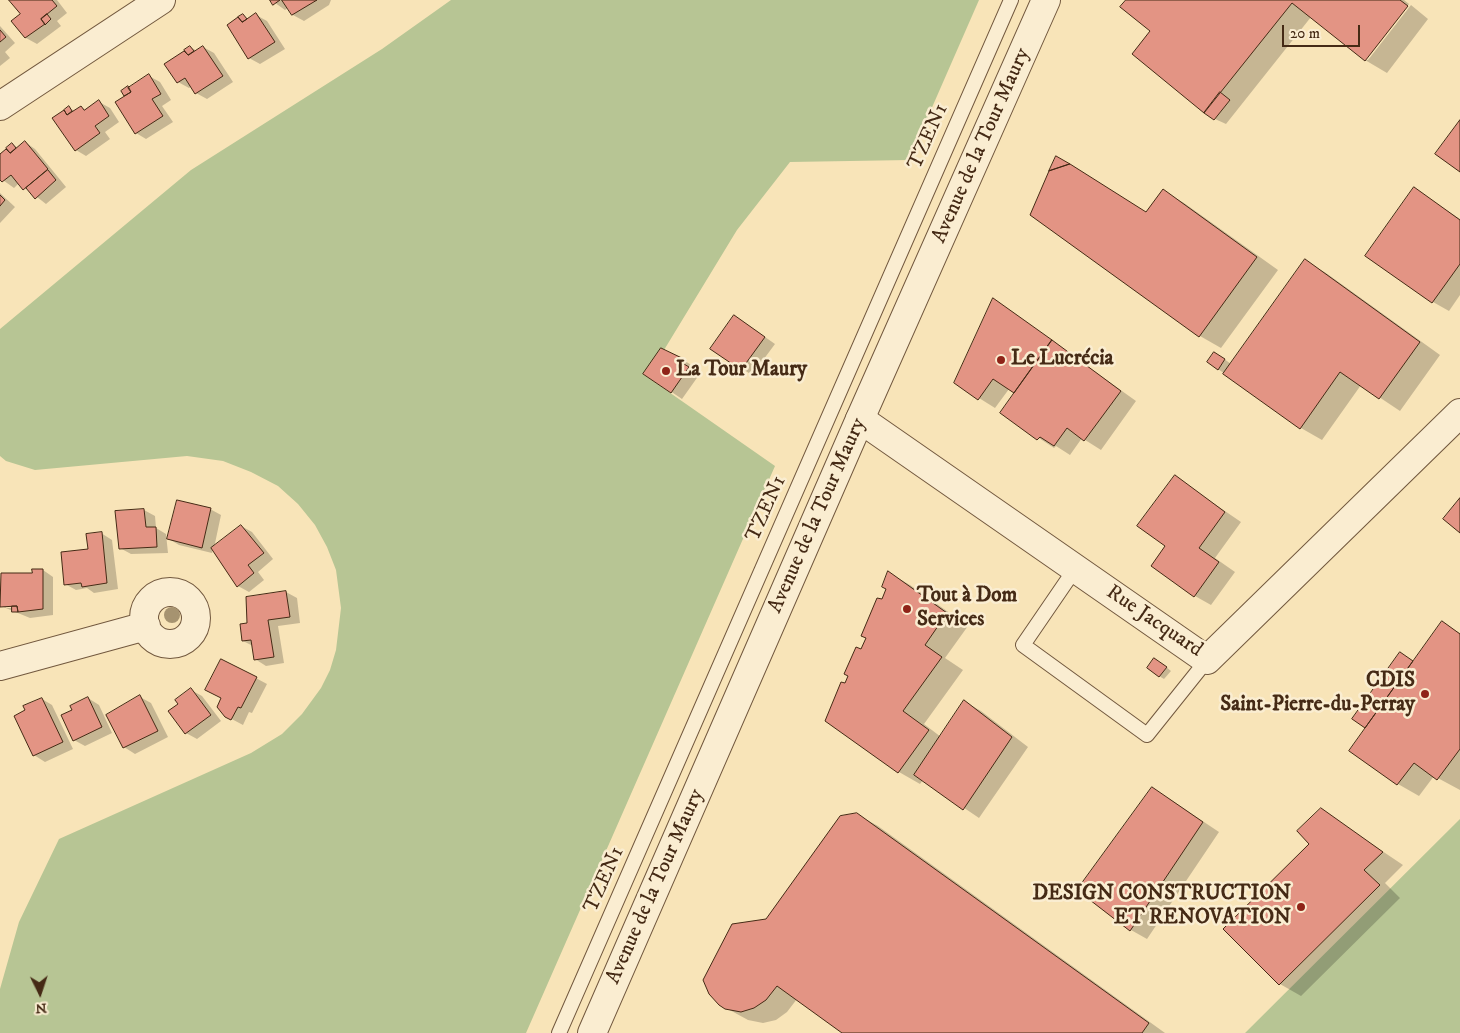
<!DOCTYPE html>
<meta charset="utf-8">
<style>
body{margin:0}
#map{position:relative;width:1460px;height:1033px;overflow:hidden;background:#f8e4b8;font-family:"IM FELL DW Pica",serif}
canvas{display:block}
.north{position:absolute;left:15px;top:968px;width:50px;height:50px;-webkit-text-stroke:4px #faedd1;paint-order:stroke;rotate:176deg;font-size:14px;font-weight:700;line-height:20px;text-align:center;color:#452a15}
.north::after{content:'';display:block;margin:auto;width:18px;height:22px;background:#452a15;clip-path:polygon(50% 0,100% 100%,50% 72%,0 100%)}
.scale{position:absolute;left:1282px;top:25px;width:78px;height:22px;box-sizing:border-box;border:2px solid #452a15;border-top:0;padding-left:6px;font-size:15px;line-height:18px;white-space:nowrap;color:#452a15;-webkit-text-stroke:4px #faedd1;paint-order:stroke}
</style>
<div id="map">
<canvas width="1460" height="1033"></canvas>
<div class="north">N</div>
<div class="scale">20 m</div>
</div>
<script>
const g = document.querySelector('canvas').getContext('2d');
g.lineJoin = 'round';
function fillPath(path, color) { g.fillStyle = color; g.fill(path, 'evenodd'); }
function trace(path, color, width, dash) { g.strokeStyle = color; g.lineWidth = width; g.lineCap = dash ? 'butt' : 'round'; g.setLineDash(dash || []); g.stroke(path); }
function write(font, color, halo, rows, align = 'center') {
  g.font = font + ' "IM FELL DW Pica",serif'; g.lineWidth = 5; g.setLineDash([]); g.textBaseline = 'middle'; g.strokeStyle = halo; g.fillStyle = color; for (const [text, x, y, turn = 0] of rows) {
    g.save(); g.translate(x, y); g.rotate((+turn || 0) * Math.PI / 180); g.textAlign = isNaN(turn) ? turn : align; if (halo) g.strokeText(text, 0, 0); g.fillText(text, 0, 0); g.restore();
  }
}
fillPath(new Path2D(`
 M451,0H979L909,160L790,162L737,230L664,350L661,348L643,374L775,466L526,1033H0V989L19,922L59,839L251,753L282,734L302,714L321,688L330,670L336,650L341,608L336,570L327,547L315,525L298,504L278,486L251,472L223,461L187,456L35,470L6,461L0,456V329L191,170L382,49Z
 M1460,819V1033H1245Z`), '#b7c594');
fillPath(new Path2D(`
 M11,0H57L67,13L57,21L61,26L37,44L26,38L13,21L22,14Z
 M271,0H331L329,5L304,21L293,15L288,8L285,10Z
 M1127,0H1404L1409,4L1365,60H1368L1411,5L1428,19L1387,73L1365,60L1311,17L1226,124L1215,119Z
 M256,15L267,21L285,49L260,64L249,58L243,16L249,19Z
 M0,26L15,43L5,52L10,58L0,66Z
 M190,47L197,51L203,47L214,53L233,82L207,99L196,93L192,86L189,88L178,82L166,65Z
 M149,76L160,82L171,100L162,106L173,122L146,139L136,133L123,91Z
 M99,102L110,108L119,122L105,132L110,139L86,156L76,150L54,118L69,108L75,111L81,107L86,110Z
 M25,142L35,149L66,187L46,204L19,183L14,188L0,178V155L12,144L18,148Z
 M1414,189L1460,219V295L1449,311L1433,302Z
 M1163,191L1184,203L1278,270L1221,348L1200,336L1032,215L1147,213Z
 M0,193L15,207L0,223Z
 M1305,261L1326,273L1440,355L1400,411L1361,385L1322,440L1301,428L1218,369L1220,356L1231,364Z
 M993,299L1136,401L1101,450L1082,438L1070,455L1056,446L1054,448L1001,413L1015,393L1009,389L995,408L955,383Z
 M745,323L775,344L752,375L712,349Z
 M685,361L696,368L694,371L699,375L682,399L645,374Z
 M1175,477L1241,522L1215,558L1235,572L1211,605L1195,596L1167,546Z
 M210,509L221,515L214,548L241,526L252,532L273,559L258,572L264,580L249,592L238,586L213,549L212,553L179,545L169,539Z
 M144,510L155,516L156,528L166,534L168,553L131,554L120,548Z
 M101,533L112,540L118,589L94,593L87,588L76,590L65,584Z
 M43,570L53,577V615L30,618L1,606L33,575ZM13,605V608H6L5,606Z
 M889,573L910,585L968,626L945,658L963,670L924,724L941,737L965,702L981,711L1028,747L979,818L923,780L920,784L899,772L845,685L888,589Z
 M286,592L297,598L300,623L278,626L284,663L266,666L255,659L253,646L243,641L248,624Z
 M1442,623L1460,633V790L1434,776L1419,796L1398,784L1351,750L1367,727L1354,718L1401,654L1414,662Z
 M222,660L267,684L252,713L249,712L243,725L226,716L222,698Z
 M1160,662L1171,671L1164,679L1159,676Z
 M191,690L202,696L221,721L197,739L186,733L180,704Z
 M140,697L151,703L168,737L135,754L124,747Z
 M88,698L99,705L112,733L85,746L74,740Z
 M42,699L52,705L73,749L45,762L34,755Z
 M1168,798L1219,832L1147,939L1131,930L1079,890Z
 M1321,810L1403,865L1385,883L1400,898L1301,996L1280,984L1311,844Z
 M856,814L878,826L1165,1033H844L797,999L787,1012L776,1020L763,1023L748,1020L726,1008L766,920Z`), '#0003');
const building = new Path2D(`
 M9,0H52L57,6L41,19L45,24L25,38L11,21L20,14Z
 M270,0H280L273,5Z
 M282,0H317L292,15Z
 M1126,0H1400L1408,6L1365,61L1292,3L1204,113L1132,54L1150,31L1120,7Z
 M256,13L275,42L248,59L227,25L238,17L242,22Z
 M47,14L51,19L45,25L41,19Z
 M243,14L247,19L242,22L238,17Z
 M0,30L6,37L0,42Z
 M190,46L194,51L188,55L184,50Z
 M203,46L223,76L195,94L185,78L177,83L164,64L184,51L188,55Z
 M149,74L161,94L152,99L163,116L135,134L115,102L131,92L128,88Z
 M128,86L131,92L124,96L121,91Z
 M1220,92L1230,100L1214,120L1204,113Z
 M99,100L109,116L95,126L100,133L75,151L52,118L64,110L67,115L81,106L84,110Z
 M69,106L72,111L67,115L64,110Z
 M1460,120V172L1435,154Z
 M25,141L48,169L23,190L11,175L2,182L0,180V154L6,149L10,153Z
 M12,143L16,148L10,153L6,148Z
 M1056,156L1070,164L1049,171Z
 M1070,164L1146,212L1163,189L1257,257L1199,337L1030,215L1049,171Z
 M48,170L56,180L35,199L26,188Z
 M1414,187L1460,220V264L1432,303L1365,256Z
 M0,195L5,200L0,206Z
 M1305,259L1420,342L1379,399L1340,372L1300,429L1223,374Z
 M993,298L1052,340L1014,393L993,379L978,400L954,383Z
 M734,315L765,337L741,370L710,349Z
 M1052,340L1121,391L1084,441L1067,428L1054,446L1040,437L1037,440L1000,413Z
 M661,348L686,360L684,364L689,367L671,393L643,374Z
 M1214,352L1225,359L1218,370L1207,362Z
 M1175,475L1225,512L1199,548L1219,562L1194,597L1151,566L1165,546L1137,526Z
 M1460,498V533L1443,519Z
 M177,500L211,508L202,548L167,539Z
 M144,509L146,527H156L157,547L119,549L115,511Z
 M241,525L264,553L248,565L254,573L237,587L211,548Z
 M102,532L107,583L82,587L81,583L64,585L61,552L88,549L86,534Z
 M32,569H43V609L18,612L17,606L0,607L1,573H32Z
 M888,571L947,613L925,645L942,657L903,711L929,730L898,773L825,721L841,682L845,683L848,676L844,674L856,647L861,649L866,638L861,636L877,598L882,599L886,589L882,587Z
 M286,591L290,617L268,620L274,657L254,660L251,640L242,641L240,624L247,623L246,597Z
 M12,606H17L18,612H12Z
 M1442,621L1460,634V749L1437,780L1414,763L1397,785L1349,751Z
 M1400,652L1413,661L1365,728L1352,719Z
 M1154,658L1167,667L1159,677L1147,668Z
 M221,659L257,677L241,708L238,707L231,720L225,717L217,707L221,698L205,690Z
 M191,688L211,715L185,734L168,711L178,704L175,700Z
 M140,695L158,731L123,748L106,715Z
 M88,697L102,727L73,741L61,715L72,710L70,706Z
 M42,698L63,742L33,756L14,716L25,710L23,706Z
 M964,700L1012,737L963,810L914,775Z
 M1152,787L1203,822L1130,931L1077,890Z
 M1321,808L1383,852L1364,870L1380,885L1279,985L1223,929L1309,844L1297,831Z
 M857,813L1149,1023L1142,1033H842L777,986L766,1000L754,1008L741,1012L725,1009L719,1005L709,994L703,980L732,924L766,919L840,816Z`);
fillPath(building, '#e39484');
trace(building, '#452a15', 1);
const service = new Path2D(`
 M1075,569L1023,645L1147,735L1207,660
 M559,1033L1011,0`);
const minor = new Path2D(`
 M0,106L161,0
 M860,419L1207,660L1460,413
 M144 618a26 26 0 1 1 52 0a26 26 0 1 1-52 0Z
 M0,666L146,626`);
const tertiary = new Path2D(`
 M592,1033L860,419L1046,0`);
trace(service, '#72583e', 16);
trace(minor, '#72583e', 30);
trace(tertiary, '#72583e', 30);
trace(service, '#faedd1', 14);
trace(minor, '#faedd1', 28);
trace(tertiary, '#faedd1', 28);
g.fillStyle = '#a69370';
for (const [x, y] of [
 [172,615]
]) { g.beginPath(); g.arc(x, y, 8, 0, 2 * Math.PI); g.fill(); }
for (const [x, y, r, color] of [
 [1001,360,5,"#8f2418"],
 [666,371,5,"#8f2418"],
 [907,609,5,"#8f2418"],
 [1425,694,5,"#8f2418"],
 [1301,907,5,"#8f2418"]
]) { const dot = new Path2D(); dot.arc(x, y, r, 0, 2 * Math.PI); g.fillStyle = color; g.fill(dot); trace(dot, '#faedd1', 2); }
write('21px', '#452a15', '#faedd1', [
 ["TZEN1",929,137,-66],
 ["Avenue de la Tour Maury",982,146,-66],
 ["TZEN1",767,509,-66],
 ["Avenue de la Tour Maury",818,516,-66],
 ["Rue Jacquard",1154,622,34],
 ["TZEN1",605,880,-66],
 ["Avenue de la Tour Maury",656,887,-66]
]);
write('bold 21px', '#452a15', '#faedd1', [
 ["Le Lucrécia",1011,360],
 ["La Tour Maury",676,371],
 ["Tout à Dom",917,597],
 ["Services",917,621],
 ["CDIS",1415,682,"right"],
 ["Saint-Pierre-du-Perray",1415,706,"right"],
 ["DESIGN CONSTRUCTION",1291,895,"right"],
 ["ET RENOVATION",1291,919,"right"]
], 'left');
</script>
